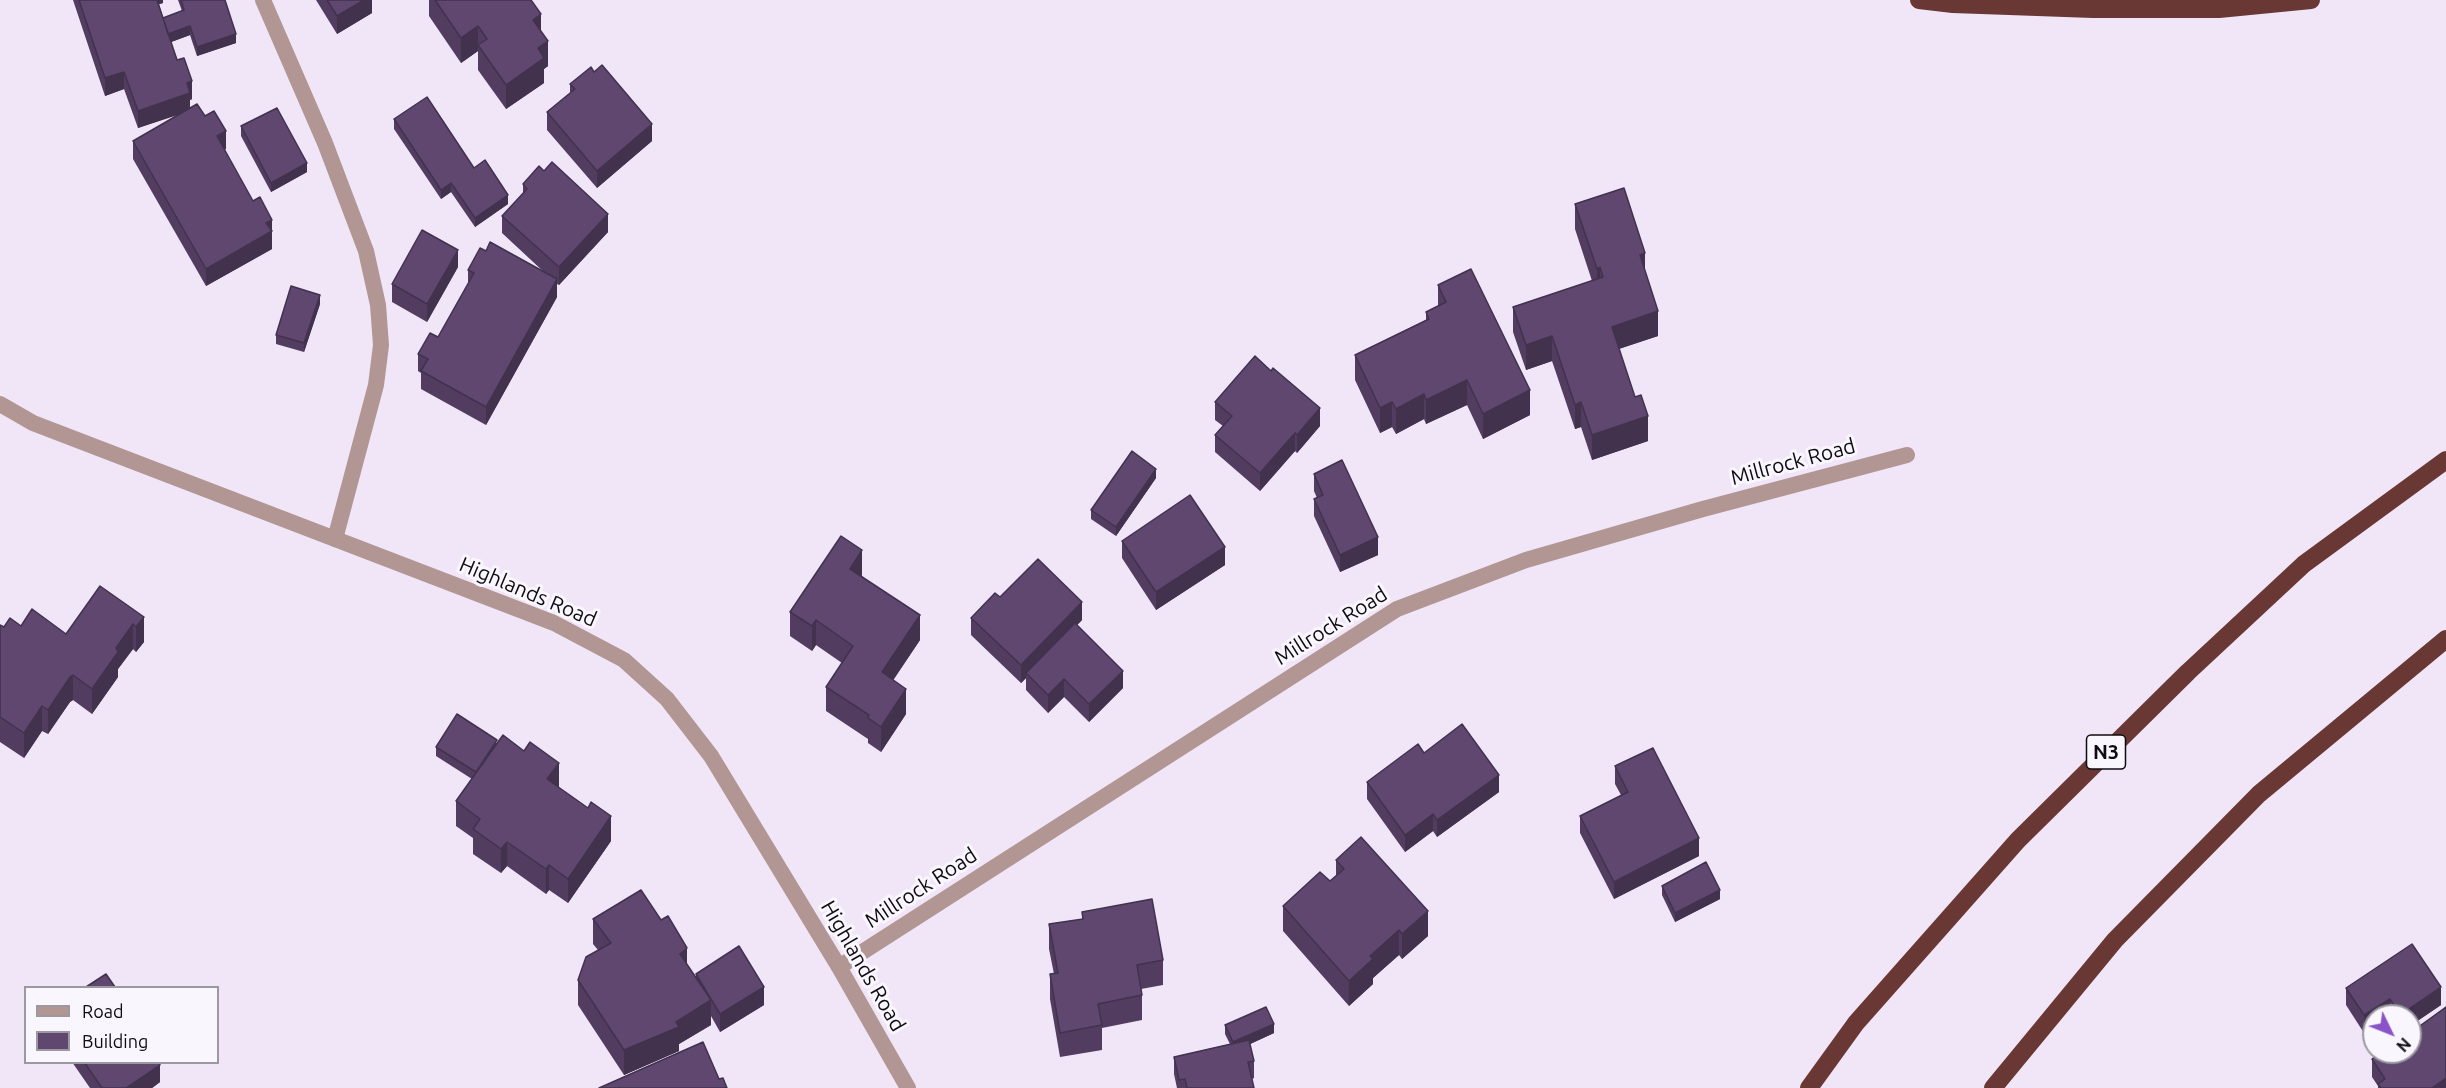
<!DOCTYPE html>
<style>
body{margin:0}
#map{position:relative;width:2446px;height:1088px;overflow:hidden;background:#f0e6f8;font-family:Ubuntu,sans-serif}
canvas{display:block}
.legend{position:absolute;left:24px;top:986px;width:195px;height:78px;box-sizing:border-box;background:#faf6fd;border:2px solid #9c989f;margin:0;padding:8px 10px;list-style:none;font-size:18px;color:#0e0b11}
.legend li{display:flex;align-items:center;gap:12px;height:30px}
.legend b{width:30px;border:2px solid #9c989f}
.north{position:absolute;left:2362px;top:1004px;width:60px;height:60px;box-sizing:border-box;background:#faf6fd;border:2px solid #9c989f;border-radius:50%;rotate:133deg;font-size:16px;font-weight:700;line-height:24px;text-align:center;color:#0e0b11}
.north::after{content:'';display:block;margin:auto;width:21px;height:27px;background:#8b53ca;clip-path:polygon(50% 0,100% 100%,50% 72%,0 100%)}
</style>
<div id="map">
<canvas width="2446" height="1088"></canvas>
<ul class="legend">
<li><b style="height:8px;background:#b19693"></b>Road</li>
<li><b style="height:16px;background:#5f4770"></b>Building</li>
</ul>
<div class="north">N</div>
</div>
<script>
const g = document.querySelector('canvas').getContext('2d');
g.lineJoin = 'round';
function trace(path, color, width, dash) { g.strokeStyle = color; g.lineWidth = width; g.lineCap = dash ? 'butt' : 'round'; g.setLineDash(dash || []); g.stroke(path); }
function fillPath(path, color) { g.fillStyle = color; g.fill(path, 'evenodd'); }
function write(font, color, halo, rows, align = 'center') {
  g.font = font + ' Ubuntu,sans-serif'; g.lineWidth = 6; g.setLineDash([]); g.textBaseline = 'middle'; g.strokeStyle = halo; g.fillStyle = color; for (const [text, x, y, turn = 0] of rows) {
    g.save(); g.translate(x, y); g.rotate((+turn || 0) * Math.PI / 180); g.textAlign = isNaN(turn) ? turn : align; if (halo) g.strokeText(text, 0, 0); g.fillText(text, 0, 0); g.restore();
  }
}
trace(new Path2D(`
 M263,0L325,143L366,251L378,305L381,345L376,385L335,539`), '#b19693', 16);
trace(new Path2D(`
 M0,404L33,423L554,623L624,660L667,699L711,756L839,967L908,1088
 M839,967L1397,609L1526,560L1703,509L1907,455`), '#b19693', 16);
trace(new Path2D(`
 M1919,0L1953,4L2093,9H2219L2311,0
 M1809,1088L1856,1023L2018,840L2188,672L2304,564L2446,460
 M1993,1088L2115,940L2259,794L2446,639`), '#6a3834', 18);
fillPath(new Path2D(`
 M73,0H163V3L159,4L163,18L182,11L178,0H225L236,43L197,56L190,35L171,42L192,99L190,100V109L226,149H224L272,237V249L206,286L133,159V141L181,113L138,128L124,89L105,96Z
 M316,0H372V13L337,34Z
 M429,0H531L541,31L548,66L544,69V83L506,109L478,70V51L461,63L429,16Z
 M594,72L652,141L597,188L547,130V112L570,93V84Z
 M394,119L474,168L508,204L475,227L451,192L441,199L394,129Z
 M241,126L307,172L271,192L241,136Z
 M523,184L608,232L559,285L557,284V297L486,425L421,389V373L418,371V354L438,337L468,284V270L486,251L545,273L502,233V216L523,194Z
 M1575,204L1645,271L1658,336L1619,349L1648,441L1592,460L1581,427L1575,429L1552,361L1526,370L1513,332V307L1592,281L1575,229Z
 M458,267L427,322L392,302V284Z
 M1438,285L1530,415L1483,439L1467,405L1426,424L1424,419L1396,434L1392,427L1380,433L1355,380V355L1426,320V312L1438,306Z
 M320,304L304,352L276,344V335Z
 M1215,402L1320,426L1297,453L1295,451L1260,491L1215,452V435L1223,426L1215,420Z
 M1314,474L1378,555L1340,572L1314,516V499L1317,498L1314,491Z
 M1156,478L1116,536L1091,519V510Z
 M1122,541L1225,565L1156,610L1122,558Z
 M862,575V576L920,640L893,680L906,714L881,752L868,743V739L826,711V687L842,663L816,645L812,651L790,636V612Z
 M1000,597L1082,620L1077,625L1123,688L1089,722L1064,697L1048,713L1026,690V678L1021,683L971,635V618Z
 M144,617V642L136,652L133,649L118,669V677L92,714L73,700L70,702L48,734L42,731L24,758L0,742V625L4,627L21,626L66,634Z
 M497,743L559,788L611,841L568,903L549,890L546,894L507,866L501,873L473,854V838L456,826V801L472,779L436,756V747Z
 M1424,753L1499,792L1437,837L1433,831L1405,852L1367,799V782Z
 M1615,766L1699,856L1614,899L1580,833V816L1621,795L1615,784Z
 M1336,860L1428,936L1402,959L1399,955L1373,978V984L1349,1006L1283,931V906L1330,881L1336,876Z
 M1662,886L1720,899L1675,922L1662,895Z
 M1082,912L1163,960V985L1141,989L1142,995V1020L1102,1028V1050L1060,1057L1050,999V974H1054L1049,949V924L1082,919Z
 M593,919L696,977V974L764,1005L720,1032L711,1016V1025L679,1044V1051L624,1075L578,1005V980L598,950L593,944Z
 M2346,988L2441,1005L2410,1026V1016H2374L2364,1033L2346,1005Z
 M1225,1025L1274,1033L1250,1044L1254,1061V1078L1252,1079L1254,1088H1177L1174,1074V1057L1230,1044L1225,1034Z
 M2372,1059L2446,1088H2378V1086L2372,1077Z
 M72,1062H159L160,1082L152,1088H90Z`), '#523d60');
fillPath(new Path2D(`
 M153,0H163V3L153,6Z
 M364,0H372V13L337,34V16Z
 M541,14V39L533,20Z
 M190,26V35L166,44V35Z
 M478,26V51L461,63V38Z
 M236,34V43L197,56V47Z
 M548,41V66L544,69V83L506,109V85L538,48Z
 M124,72V89L105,96V78Z
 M192,81V99L190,100V111L138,128V111L187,83Z
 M652,124V141L597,188V171Z
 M226,131V149L217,154V136Z
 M307,163V172L271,192V183Z
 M451,183V192L441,199V190Z
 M508,195V204L475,227V218Z
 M608,214V232L559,285V267Z
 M272,220V249L206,286V269L266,223Z
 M458,250V267L427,322V304Z
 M1645,253V278L1640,255Z
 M1600,267V292L1597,294V269Z
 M557,279V297L486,425V407Z
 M320,295V304L304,352V343Z
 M1658,311V336L1612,351V327Z
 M1552,336V361L1526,370V345Z
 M1467,380V405L1426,424V400Z
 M1530,390V415L1483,439V414Z
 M1424,394V419L1396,434V409Z
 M1392,402V427L1380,433V408Z
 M1581,402V427L1575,429V405Z
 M1320,408V426L1297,453V435Z
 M1648,416V441L1592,460V435Z
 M1295,433V451L1260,491V473Z
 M1156,469V478L1116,536V527Z
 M1378,537V555L1340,572V555Z
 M1225,547V565L1156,610V592Z
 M862,550V575L850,594V569Z
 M1082,602V620L1028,675L1026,673V678L1021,683V665Z
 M920,615V640L882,697V672Z
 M144,617V642L136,652V627Z
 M816,620V645L812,651V626Z
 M133,624V649L118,669V677L92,714V689L116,648Z
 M1123,671V688L1089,722V704Z
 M73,675V700L70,702L48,734V710L70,677Z
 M1064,679V697L1048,713V695Z
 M906,689V714L881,752V727Z
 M42,706V731L24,758V733Z
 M559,763V788L547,779Z
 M1499,775V792L1437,837V820Z
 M1433,814V831L1405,852V835Z
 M611,816V841L568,903V879Z
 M1699,838V856L1614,899V882Z
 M507,842V866L501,873V849Z
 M549,865V890L546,894V869Z
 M1720,890V899L1675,922V913Z
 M1428,911V936L1402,959V934Z
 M1399,930V955L1373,978V984L1349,1006V981L1370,956Z
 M687,948V973L680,954Z
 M764,987V1005L720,1032V1014Z
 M2441,987V1005L2410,1026V1016H2400V1015Z
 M2390,999V1016H2374V1027L2364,1033V1015Z
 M711,1000V1025L679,1044V1051L624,1075V1050L676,1022Z
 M1274,1024V1033L1233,1052V1042Z
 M160,1065V1082L152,1088H126Z
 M2446,1078V1088H2432Z`), '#42324e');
const building = new Path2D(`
 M79,0H157L177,60L184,58L192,81L187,83L190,93L138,111L124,72L105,78Z
 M181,0H225L236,34L197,47L190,26L168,34L163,18L184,10Z
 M327,0H364L337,16Z
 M435,0H531L541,14L533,20L548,41L538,48L544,58L506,85L478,45L487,39L478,26L461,38Z
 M602,65L652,124L597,171L547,112L575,89L570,84L591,67L594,72Z
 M427,97L474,168L485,160L508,195L475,218L451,183L441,190L394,119Z
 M197,104L205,116L214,111L226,131L217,136L253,201L260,197L272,220L266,223L272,231L206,269L133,141Z
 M277,108L307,163L271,183L241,126Z
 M552,162L608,214L559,267L502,216L527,189L523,184L539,166L544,171Z
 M1624,188L1645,253L1640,255L1658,311L1612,327L1635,397L1641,395L1648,416L1592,435L1581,402L1575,405L1552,336L1526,345L1513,307L1603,277L1600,267L1597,269L1575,204Z
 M422,230L458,250L427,304L392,284Z
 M490,242L557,279L486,407L421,371L428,359L418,354L430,333L438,337L474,273L468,270L480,248L486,251Z
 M1471,269L1530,390L1483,414L1467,380L1426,400L1424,394L1396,409L1392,402L1380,408L1355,355L1429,319L1426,312L1446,302L1438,285Z
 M291,286L320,295L304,343L276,335Z
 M1255,356L1271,371L1273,368L1320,408L1297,435L1295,433L1260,473L1215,435L1232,416L1215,402Z
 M1132,451L1156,469L1116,527L1091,510Z
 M1342,460L1378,537L1340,555L1314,499L1323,495L1314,474Z
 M1190,495L1225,547L1156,592L1122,541Z
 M841,536L862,550L850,569L920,615L882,672L906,689L881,727L868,718L869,715L826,687L853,646L816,620L812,626L790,612Z
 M1038,559L1082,602L1021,665L971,618L995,593L1000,597Z
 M100,586L144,617L136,627L133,624L116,648L118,652L92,689L73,675L70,677L48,710L42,706L24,733L0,717V625L4,627L10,618L21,626L32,609L66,634Z
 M1075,623L1123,671L1089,704L1064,679L1048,695L1026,673Z
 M457,714L497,740L476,772L436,747Z
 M1462,724L1499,775L1437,820L1433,814L1405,835L1367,782L1418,744L1424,753Z
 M503,735L524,751L530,742L559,763L547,779L588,808L591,802L611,816L568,879L549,865L546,869L507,842L501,849L473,829L480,819L456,801Z
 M1653,748L1699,838L1614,882L1580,816L1628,792L1615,766Z
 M1361,837L1428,911L1402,934L1399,930L1370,956L1373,959L1349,981L1283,906L1320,872L1330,881L1344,869L1336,860Z
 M1706,862L1720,890L1675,913L1662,886Z
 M641,890L661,920L668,916L687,948L680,954L711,1000L676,1022L679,1027L624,1050L578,980L586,957L611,943L593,919Z
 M1152,899L1163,960L1137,965L1142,995L1098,1004L1102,1025L1060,1033L1050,974L1058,973L1049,924L1083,919L1082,912Z
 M2412,944L2441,987L2400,1015L2390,999L2364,1015L2346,988Z
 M739,946L764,987L720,1014L696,974Z
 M106,974L115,987H86Z
 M1266,1007L1274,1024L1233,1042L1225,1025Z
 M2446,1007V1078L2432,1088H2381L2378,1084L2385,1079L2372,1059L2382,1052H2410V1033Z
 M1249,1040L1254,1061L1248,1062L1254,1088H1187L1185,1079L1179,1080L1174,1057Z
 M703,1042L719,1079L723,1078L727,1088H599Z
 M84,1062H159L160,1065L126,1088H102Z`);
fillPath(building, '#5f4770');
trace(building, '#42324e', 1.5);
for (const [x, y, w] of [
 [2106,752,39]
]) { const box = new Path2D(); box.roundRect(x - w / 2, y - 17, w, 34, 4.5); g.fillStyle = '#faf6fd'; g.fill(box); trace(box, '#0e0b11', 1.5); }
write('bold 20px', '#0e0b11', null, [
 ["N3",2106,752]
]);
write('21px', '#0e0b11', '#faf6fd', [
 ["Millrock Road",1793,462,-15],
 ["Highlands Road",528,592,23],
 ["Millrock Road",1331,626,-32],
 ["Millrock Road",921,888,-33],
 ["Highlands Road",863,966,60]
]);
</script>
